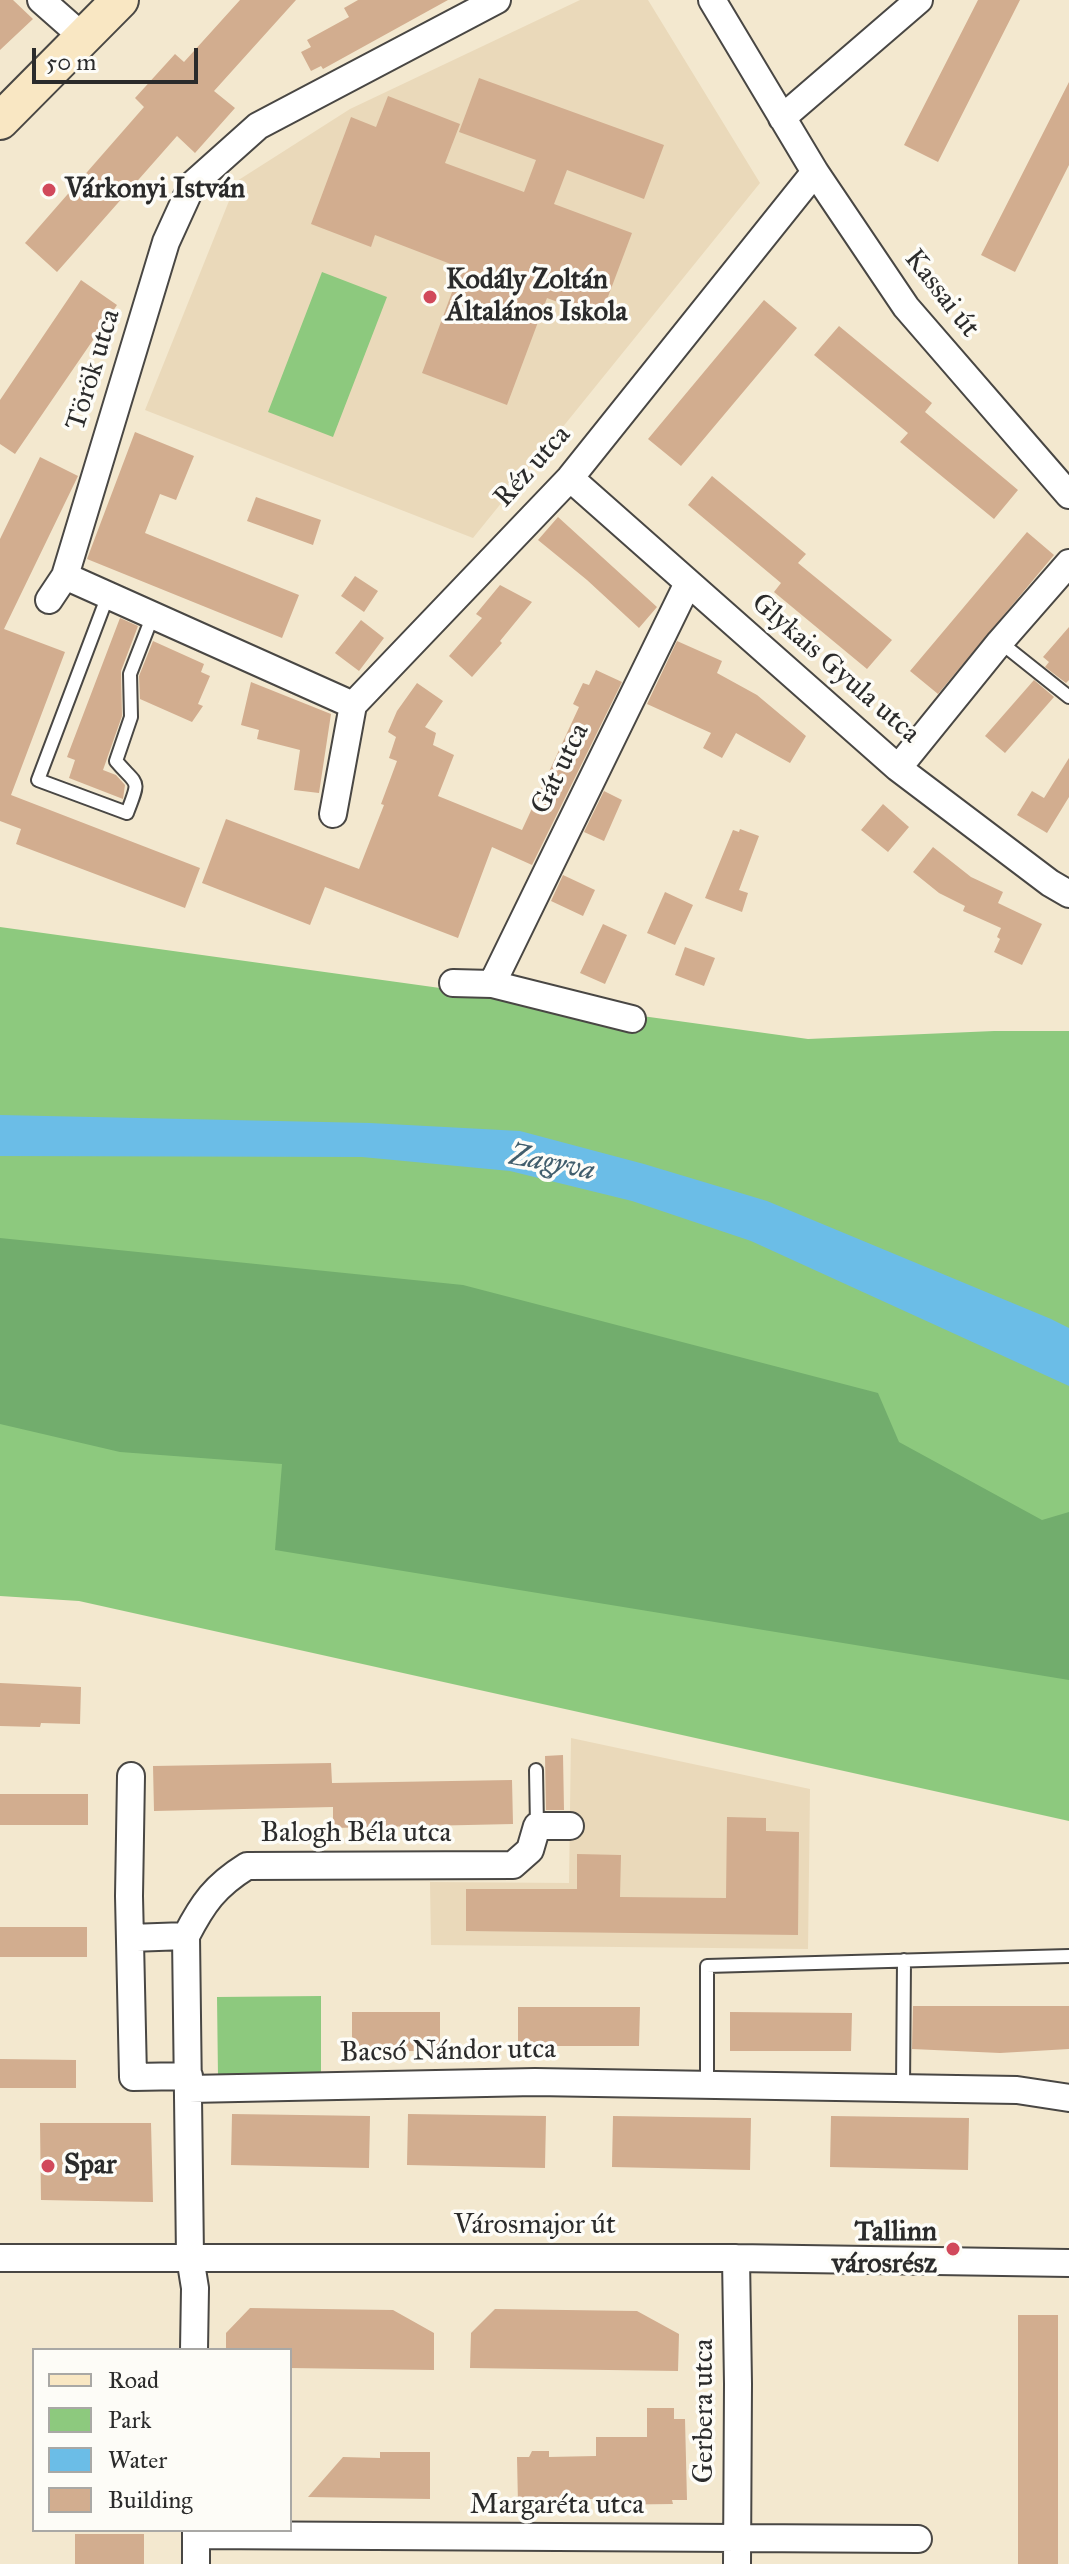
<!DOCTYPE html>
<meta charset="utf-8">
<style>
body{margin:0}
#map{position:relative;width:1069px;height:2564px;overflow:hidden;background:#f3e8cf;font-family:"IM FELL Great Primer",serif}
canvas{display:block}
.legend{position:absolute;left:32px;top:2348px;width:260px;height:184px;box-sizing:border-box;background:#fdfcf7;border:2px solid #a9a8a5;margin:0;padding:10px 14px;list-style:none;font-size:24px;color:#2b2b2b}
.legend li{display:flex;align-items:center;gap:16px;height:40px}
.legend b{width:40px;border:2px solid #a9a8a5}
.scale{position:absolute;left:32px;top:48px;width:166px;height:36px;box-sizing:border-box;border:4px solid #2b2b2b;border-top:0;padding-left:10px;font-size:24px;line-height:28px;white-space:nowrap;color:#2b2b2b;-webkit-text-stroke:6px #fdfcf7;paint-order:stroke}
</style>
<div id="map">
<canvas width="1069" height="2564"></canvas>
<ul class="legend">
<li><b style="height:10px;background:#f9e7c3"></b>Road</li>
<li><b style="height:22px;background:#8dc97e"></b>Park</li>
<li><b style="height:22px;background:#6bbde7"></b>Water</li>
<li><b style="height:22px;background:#d2ad8f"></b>Building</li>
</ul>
<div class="scale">50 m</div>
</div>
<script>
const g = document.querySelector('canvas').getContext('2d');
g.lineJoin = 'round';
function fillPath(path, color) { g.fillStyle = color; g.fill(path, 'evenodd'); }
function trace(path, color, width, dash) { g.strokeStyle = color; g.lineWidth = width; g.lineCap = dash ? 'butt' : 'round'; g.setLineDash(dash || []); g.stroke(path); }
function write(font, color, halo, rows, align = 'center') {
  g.font = font + ' "IM FELL Great Primer",serif'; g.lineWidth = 7; g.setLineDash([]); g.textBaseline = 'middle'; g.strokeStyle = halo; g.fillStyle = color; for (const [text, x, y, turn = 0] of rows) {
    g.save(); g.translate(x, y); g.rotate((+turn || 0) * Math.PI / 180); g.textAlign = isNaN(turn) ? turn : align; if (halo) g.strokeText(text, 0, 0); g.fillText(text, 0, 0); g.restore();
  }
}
fillPath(new Path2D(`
 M580,0H648L760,183L473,538L145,410L237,181L350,109Z
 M571,1738L810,1789L808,1949L431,1945L430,1882L569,1883Z`), '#ead9ba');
fillPath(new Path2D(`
 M322,272L387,297L333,437L268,412Z
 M0,927L808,1039L994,1031H1069V1821L79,1601L0,1596Z
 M321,1996V2076L218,2077L217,1997Z`), '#8dc97e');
fillPath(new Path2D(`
 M0,1238L463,1285L878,1393L899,1442L1042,1520L1069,1512V1680L275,1550L282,1464L120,1452L0,1424Z`), '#72ad6d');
fillPath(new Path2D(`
 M0,1115L370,1123L520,1131L644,1164L767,1201L1051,1319L1069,1328V1386L751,1241L632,1201L510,1171L362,1157L0,1156Z`), '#6bbde7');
fillPath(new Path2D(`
 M0,0H13L33,19L0,50Z
 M240,0H296L214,91L235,108L195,153L177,136L57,272L25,243L144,107L135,98L175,54L184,62Z
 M358,0H448L323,69L321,66L311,71L301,52L311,47L307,40L349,17L344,8Z
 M978,0H1020L938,162L904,145Z
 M479,78L664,145L644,199L567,170L554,204L632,233L600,318L547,298L507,405L422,373L461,268L375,235L371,247L311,224L351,117L376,127L388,96L460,124L445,163L524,192L536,160L459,132Z
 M1069,82V165L1015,272L981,255Z
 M81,280L117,305L15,454L0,444V400Z
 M764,300L797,328L681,466L648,439Z
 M839,326L932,403L925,412L1018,490L994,519L900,442L908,433L814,355Z
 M135,432L194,456L176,500L160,494L145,533L299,595L282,638L87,559Z
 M40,457L78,476L4,629L65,652L11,795L200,868L185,908L16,844L21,829L0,821V539Z
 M712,476L806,554L798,563L892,640L867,669L774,592L781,583L688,505Z
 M256,497L321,520L313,545L247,521Z
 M558,517L657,607L639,628L587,580L538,540Z
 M1027,532L1054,555L938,694L910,671Z
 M355,576L378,591L364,612L341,596Z
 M500,585L532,602L500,641L502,643L472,677L449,656L482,618L476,614Z
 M120,618L138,626L121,671L122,716L103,770L116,775L125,785L123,799L69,778L75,760L67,757Z
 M361,620L384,638L359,671L335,653Z
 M1069,627V680L1066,683L1045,667L1049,662L1043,657Z
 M153,641L204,664L201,672L210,676L198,704L203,706L192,722L140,699L139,676Z
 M677,641L722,661L717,673L757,695L806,736L790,763L736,733L722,758L703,748L711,733L647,704Z
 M596,670L622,682L532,865L492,847L458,938L325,887L310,925L202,883L226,819L359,869L384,805L381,804L397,761L389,758L396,737L388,732L397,711L417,683L443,701L425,727L436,733L433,745L454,755L438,796L522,830L579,707L573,704L583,683L589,685Z
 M1034,680L1054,697L1005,753L985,736Z
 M251,682L331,714L319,793L294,790L300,750L257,739L259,730L241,725Z
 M1069,758V797L1047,833L1017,815L1032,791L1044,798Z
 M604,791L622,800L604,841L584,832Z
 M883,804L909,827L888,852L861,830Z
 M740,829L759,836L739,890L748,893L742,912L705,898L733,830L739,832Z
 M933,847L971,877L1003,892L998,903L1042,924L1022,965L994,952L1000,939L997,937L1001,928L963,911L965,906L939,893L913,872Z
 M563,875L595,890L583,916L551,901Z
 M665,892L693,905L675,945L647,933Z
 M603,924L627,935L605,984L580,973Z
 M685,947L715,958L704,986L675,975Z
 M0,1683L81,1687L80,1724L41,1723L40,1727L0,1726Z
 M563,1755L564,1810H546L545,1756Z
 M331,1763L332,1783L512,1780L513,1824L333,1828V1807L154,1811L153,1766Z
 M0,1794H88V1825H0Z
 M727,1817L766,1818V1831L799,1832L798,1935L466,1931V1889H577V1854L621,1855L620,1897L726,1898Z
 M0,1927H87V1957H0Z
 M913,2006H1069V2049L1000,2053L912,2049Z
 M518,2007H640L639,2046H518Z
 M352,2012H440V2051H352Z
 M730,2012L852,2013L851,2051H730Z
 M0,2059L76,2060V2088H0Z
 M232,2114L370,2116L369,2168L231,2165Z
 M408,2114L546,2116L545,2168L407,2165Z
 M613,2116L751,2118L750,2170L612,2167Z
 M831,2116L969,2118L968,2170L830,2167Z
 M40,2123H151L153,2202L41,2200Z
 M250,2308L393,2310L434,2333V2370L290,2368V2350H226V2333Z
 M495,2309L637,2311L679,2334L678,2371L470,2368L471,2333Z
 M1018,2315H1058V2564H1018Z
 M647,2408H674V2419H685L687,2500H672L673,2504L596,2505V2499H548L549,2504H518L517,2457H529L532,2451H549V2457L596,2456V2437H647Z
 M380,2452H430V2499L308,2497L343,2457L380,2458Z
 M75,2534H144V2564H75Z`), '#d2ad8f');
const lane = new Path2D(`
 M108,595L38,780L127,813C141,777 138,787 116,761L131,717L130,674L153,615
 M1000,642L1069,697
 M536,1770L537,1826
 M707,2085V1966L1069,1956
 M903,2088L904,1960`);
const street = new Path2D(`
 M41,0L83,37
 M712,0L815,172L906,307L1069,495
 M782,118L919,0
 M570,478L898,768L1050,883L1069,894
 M65,576L353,705
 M49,600L65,576L166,242L192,185L258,126L497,0
 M898,768L1000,642L1069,563
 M333,814L353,705L570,478L815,172
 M453,983L492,984
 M632,1019L492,984L688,583
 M131,1776L129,1896L133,2077L189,2076
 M130,1938L186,1936
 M189,2089L535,2082L1017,2090L1069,2098
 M0,2258H736L1069,2263
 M736,2258L738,2384L737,2564
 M194,2350L195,2288L190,2257L186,1936C203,1903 215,1886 247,1866L513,1865L530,1850L537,1826H570
 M196,2535L918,2539
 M196,2564V2530`);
const secondary = new Path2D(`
 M0,121L120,0`);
trace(lane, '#494744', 16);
trace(street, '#494744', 30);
trace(secondary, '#494744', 40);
trace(lane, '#fff', 12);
trace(street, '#fff', 26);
trace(secondary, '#f9e7c3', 36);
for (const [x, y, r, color] of [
 [49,190,8,"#d1495b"],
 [430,297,8,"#d1495b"],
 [48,2166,8,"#d1495b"],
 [953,2249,8,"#d1495b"]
]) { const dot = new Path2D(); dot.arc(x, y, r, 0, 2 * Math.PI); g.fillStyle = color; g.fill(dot); trace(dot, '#fdfcf7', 3); }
write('bold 28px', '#2b2b2b', '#fdfcf7', [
 ["Várkonyi István",65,190],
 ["Kodály Zoltán",446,281],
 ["Általános Iskola",446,313],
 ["Spar",64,2166],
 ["Tallinn",937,2233,"right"],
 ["városrész",937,2265,"right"]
], 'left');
write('28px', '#2b2b2b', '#fdfcf7', [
 ["Kassai út",941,294,52],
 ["Török utca",94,370,-73],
 ["Réz utca",533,467,-48],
 ["Glykais Gyula utca",835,669,41],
 ["Gát utca",561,769,-64],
 ["Balogh Béla utca",356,1834],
 ["Bacsó Nándor utca",448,2052,-1],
 ["Városmajor út",535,2226],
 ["Gerbera utca",705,2411,-90],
 ["Margaréta utca",557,2506]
]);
write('italic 30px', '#415e6d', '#fdfcf7', [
 ["Zagyva",552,1164,11]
]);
</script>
